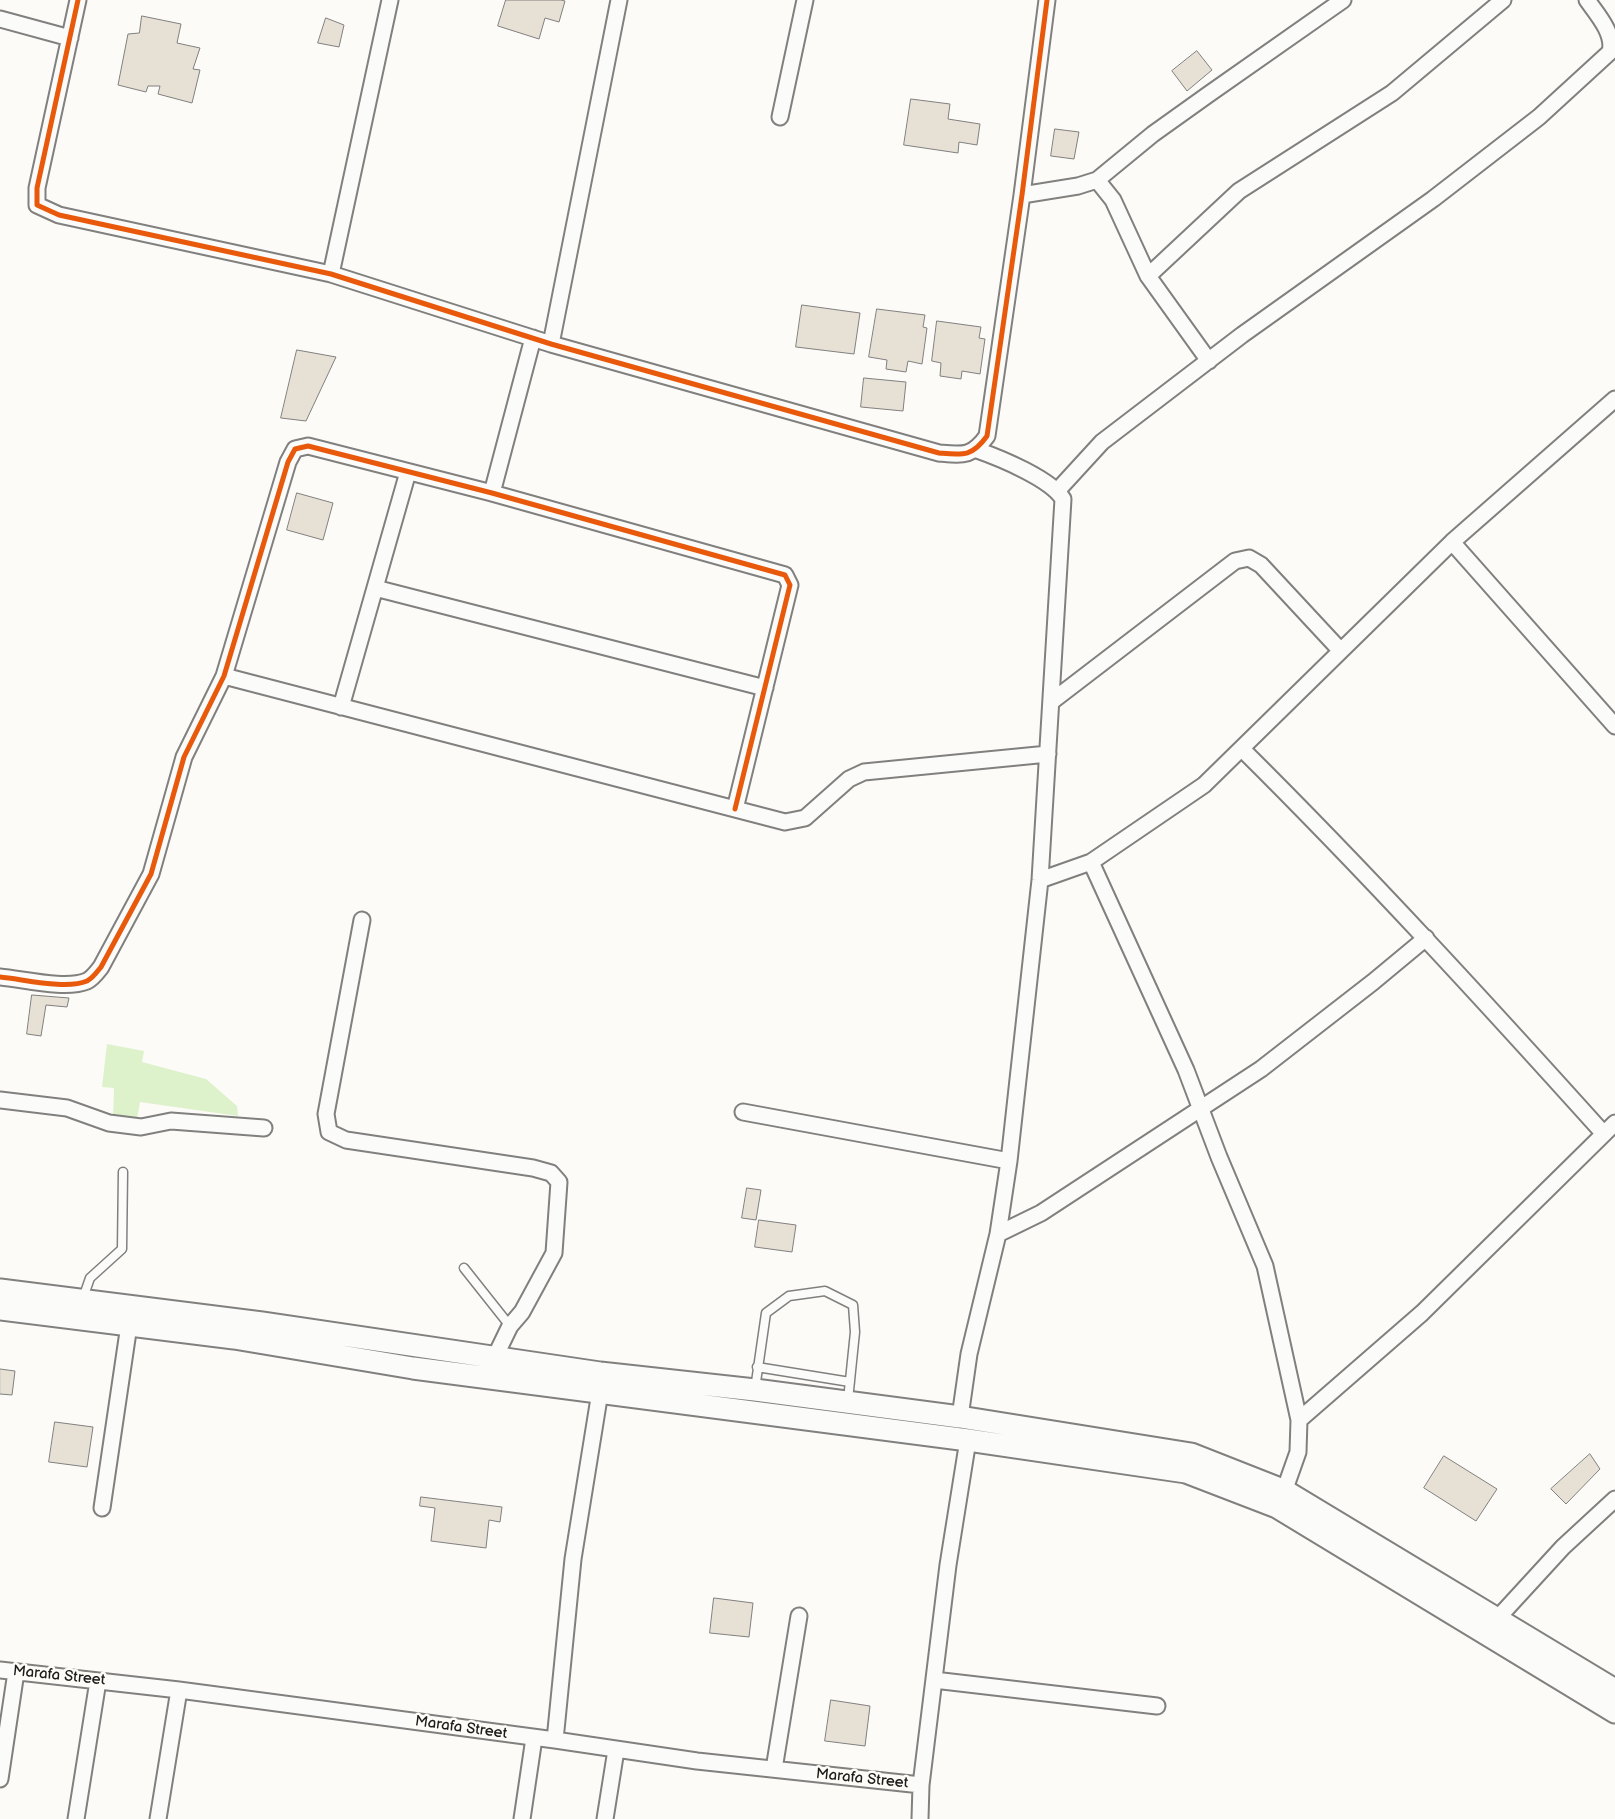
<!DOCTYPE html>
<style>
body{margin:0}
canvas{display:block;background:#fcfbf8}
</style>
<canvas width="1615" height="1819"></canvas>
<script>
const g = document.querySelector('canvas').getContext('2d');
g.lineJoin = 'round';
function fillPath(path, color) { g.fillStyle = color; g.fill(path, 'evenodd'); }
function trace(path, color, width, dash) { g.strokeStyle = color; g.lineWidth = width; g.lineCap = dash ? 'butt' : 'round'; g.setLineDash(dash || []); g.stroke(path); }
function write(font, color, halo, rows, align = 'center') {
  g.font = font + ' "Balsamiq Sans",sans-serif'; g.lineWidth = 5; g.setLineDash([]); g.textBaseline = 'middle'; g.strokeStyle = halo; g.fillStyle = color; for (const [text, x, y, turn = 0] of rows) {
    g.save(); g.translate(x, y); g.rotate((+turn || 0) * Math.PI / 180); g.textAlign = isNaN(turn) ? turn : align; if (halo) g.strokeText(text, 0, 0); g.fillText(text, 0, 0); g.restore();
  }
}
fillPath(new Path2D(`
 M107,1044L144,1051L142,1062L206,1079L237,1106L238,1116L140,1102L136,1125L113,1121L114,1088L102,1087Z`), '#ddf2ca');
const building = new Path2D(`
 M506,0H561L565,1L559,22L545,18L539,39L498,26Z
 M142,16L181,24L177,43L200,48L193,69L200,70L192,103L158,94L160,86H148L146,92L118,85L128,34L139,33Z
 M326,18L344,25L339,47L318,43Z
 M1197,51L1212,70L1187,91L1172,71Z
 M911,99L950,104L948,119L980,124L977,145L959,142L958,153L904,145Z
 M1055,129L1079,132L1074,159L1051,156Z
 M802,305L860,313L854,354L796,347Z
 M877,309L925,315L923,327L927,328L922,364L908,361L906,372L886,369L887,360L869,357Z
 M937,321L981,327L979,338L985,339L980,374L962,371L961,379L940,376L941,363L932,361Z
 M297,350L336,357L306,421L281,418Z
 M864,378L906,382L903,411L861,407Z
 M297,493L333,503L323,540L287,530Z
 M32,995L69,998L67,1007L46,1005L41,1036L27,1034Z
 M747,1188L761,1190L756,1220L742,1218Z
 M759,1220L796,1225L792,1252L755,1247Z
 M0,1369L15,1371L12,1395L0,1394Z
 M55,1422L93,1427L87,1467L49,1462Z
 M1590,1454L1600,1469L1566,1504L1551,1489Z
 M1444,1456L1497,1489L1476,1521L1424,1488Z
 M421,1497L502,1507L500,1522L489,1520L486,1548L431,1541L435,1508L420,1506Z
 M714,1598L753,1603L749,1637L710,1633Z
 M831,1700L870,1706L865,1746L825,1741Z`);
fillPath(building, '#e6e0d5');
trace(building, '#81807f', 1);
const lane = new Path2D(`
 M464,1268L510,1326
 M83,1298L90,1278L122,1249L123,1172
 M757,1367L850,1382
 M755,1389L766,1313L789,1296L825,1291L853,1305L855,1332L848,1400`);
const street = new Path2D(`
 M78,0L37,188V205L59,215L331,274L551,344L939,453C963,455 972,457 987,436L1022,195L1047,0
 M0,19L70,38
 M780,117L805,0
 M1097,180L1113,200L1148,276L1209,361
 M1022,195L1078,186L1097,180L1153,134L1209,94L1343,0
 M331,274L390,0
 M1148,276L1239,191L1392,93L1503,0
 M551,344L619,0
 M1058,490L1102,442L1242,335L1433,199L1539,117L1610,52C1615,34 1597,14 1587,0
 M492,493L533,338
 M1452,542L1615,726
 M375,588L765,688
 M224,676L785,822L805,818L849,779L864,772L1048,754
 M1051,702L1235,561L1249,558L1261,565L1340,650
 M341,707L408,472
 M1242,749C1367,873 1486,1003 1604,1134
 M1091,862L1186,1070L1219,1157L1265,1266L1299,1420L1298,1452L1281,1500
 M1040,880L1091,862L1204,785L1452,542L1615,399
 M362,920L326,1114L329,1132L346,1140L533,1168L551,1173L559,1182L554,1253L522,1312L510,1326L494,1359
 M0,977C23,979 66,990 87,981C93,978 97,972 101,967L151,874L184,757L224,676L288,462L295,449L308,446L492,493L785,575L790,585L735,809
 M0,1100L67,1108L109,1123L141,1127L171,1121L264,1128
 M743,1112L1009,1161
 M998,1234L1041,1213L1261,1069L1373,982L1426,938
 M960,1417L969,1354L998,1234L1009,1161L1040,880L1063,499C1051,479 1000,458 977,450
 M1299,1420L1422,1313L1615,1123
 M102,1508L129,1325
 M1496,1620L1563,1547L1615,1499
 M0,1670L179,1690L555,1740L697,1761L921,1785
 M934,1680L1157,1706
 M555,1740L573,1559L600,1392
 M774,1769L799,1616
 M0,1779L16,1672
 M76,1819L98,1681
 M158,1819L179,1690
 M522,1819L534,1738
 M605,1819L616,1750
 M920,1819L921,1785L948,1565L968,1440`);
const secondary = new Path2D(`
 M0,1290L262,1323L600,1373L755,1390L960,1417L1191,1454L1285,1491L1615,1690
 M0,1309L234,1338L413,1368L968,1440L1186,1472L1277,1507L1615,1712`);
trace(lane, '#81807f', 11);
trace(street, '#81807f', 19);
trace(secondary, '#81807f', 25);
trace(lane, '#fbfbf9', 8);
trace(street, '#fbfbf9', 15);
trace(secondary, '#fbfbf9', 21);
trace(new Path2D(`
 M78,0L37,188V205L59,215L331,274L551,344L939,453C963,455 972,457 987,436L1022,195L1047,0
 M0,977C23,979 66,990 87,981C93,978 97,972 101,967L151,874L184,757L224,676L288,462L295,449L308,446L492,493L785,575L790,585L735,809`), '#e8590c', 5);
write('15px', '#1c1c1c', '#fdfcf7', [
 ["Marafa Street",59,1676,6],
 ["Marafa Street",461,1728,8],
 ["Marafa Street",862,1779,6]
]);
</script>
